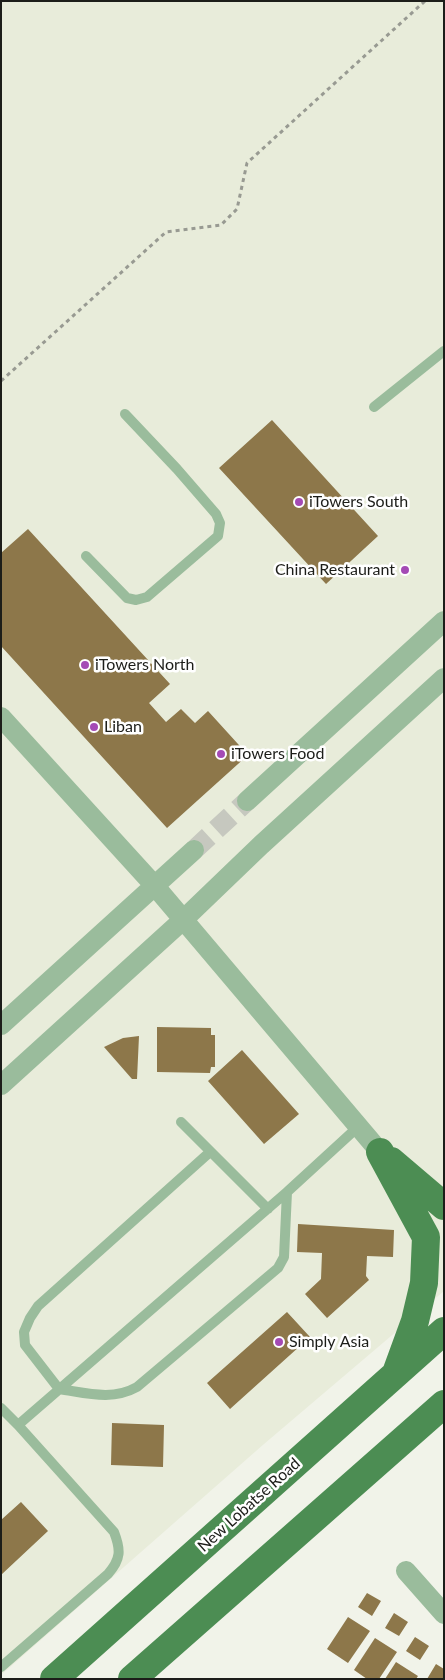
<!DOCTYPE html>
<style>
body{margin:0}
#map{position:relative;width:445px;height:1680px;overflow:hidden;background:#f1f3e9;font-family:Lato,sans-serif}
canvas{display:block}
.frame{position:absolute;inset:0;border:2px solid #1c1d19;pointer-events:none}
</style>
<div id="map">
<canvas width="445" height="1680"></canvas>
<div class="frame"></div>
</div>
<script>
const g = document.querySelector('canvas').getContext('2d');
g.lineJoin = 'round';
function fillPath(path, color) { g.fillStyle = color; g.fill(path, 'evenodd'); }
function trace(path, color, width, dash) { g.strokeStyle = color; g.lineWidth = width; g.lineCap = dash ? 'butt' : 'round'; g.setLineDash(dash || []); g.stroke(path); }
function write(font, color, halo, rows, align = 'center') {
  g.font = font + ' Lato,sans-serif'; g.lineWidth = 5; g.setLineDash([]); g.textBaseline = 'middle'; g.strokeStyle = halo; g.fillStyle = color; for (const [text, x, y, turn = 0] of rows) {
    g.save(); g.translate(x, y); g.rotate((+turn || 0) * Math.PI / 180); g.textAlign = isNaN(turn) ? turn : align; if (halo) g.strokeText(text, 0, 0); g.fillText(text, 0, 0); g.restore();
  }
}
fillPath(new Path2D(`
 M1,1H444V1291L264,1444L1,1675Z`), '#e8ecda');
fillPath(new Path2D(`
 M272,420L378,536L326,584L219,468Z
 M28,529L170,684L149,703L166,722L181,709L195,723L208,711L248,755L167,828L1,646V553Z
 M157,1027L211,1028V1035H215V1067H211L210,1073L157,1072Z
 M139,1036L137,1079H132L104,1047L123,1038Z
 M242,1050L299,1114L264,1144L208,1081Z
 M298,1224L394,1230L393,1257L367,1256L366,1276L369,1280L327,1318L305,1294L321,1279L322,1253L297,1252Z
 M287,1312L310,1337L230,1409L207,1383Z
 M112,1423L164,1425L163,1467L111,1465Z
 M21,1502L48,1531L1,1575V1520Z
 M367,1593L381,1601L372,1616L358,1607Z
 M394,1613L408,1622L399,1636L385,1628Z
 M348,1617L370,1631L348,1663L327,1649Z
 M415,1637L429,1646L420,1660L406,1651Z
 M375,1638L397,1652L379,1679H367L354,1670Z
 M396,1662L418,1676L416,1679H385Z
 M436,1664L444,1669V1679H427Z`), '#8d774a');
trace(new Path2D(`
 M194,850L247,801`), '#c6c8bf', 20, [20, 10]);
trace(new Path2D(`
 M1,381L166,232L221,225L237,209L247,163L425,1`), '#989a92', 3, [4, 4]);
trace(new Path2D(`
 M374,407L444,351
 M86,556L127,598L136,600L147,597L218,536L220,523L216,514L177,469L125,414
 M181,1122L268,1209
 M210,1152L38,1306L30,1318L24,1332L25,1345L59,1389C87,1393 112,1401 137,1387L278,1268L284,1257L287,1192L359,1126
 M1,1408L18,1425L287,1192
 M1,1667L108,1574C121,1559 121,1550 114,1532L18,1425`), '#9abc9c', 10);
trace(new Path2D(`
 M1,717L154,885L380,1152
 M247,801L444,621
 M1,1025L194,850
 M1,1085L184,919L261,845L444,678
 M406,1571L444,1614`), '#9abc9c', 20);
trace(new Path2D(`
 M380,1152L426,1237L424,1283L415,1321L396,1373
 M391,1161L444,1206
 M54,1679L444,1331
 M132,1679L444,1404`), '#4c8d53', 28);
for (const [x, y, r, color] of [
 [299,502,5,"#a44ab5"],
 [405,570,5,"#a44ab5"],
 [85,665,5,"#a44ab5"],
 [94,727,5,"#a44ab5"],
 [221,754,5,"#a44ab5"],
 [279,1342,5,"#a44ab5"]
]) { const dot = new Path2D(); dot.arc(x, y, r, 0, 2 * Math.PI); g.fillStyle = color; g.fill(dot); trace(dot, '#fff', 2); }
write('16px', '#1c1d19', '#fff', [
 ["iTowers South",309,502],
 ["China Restaurant",395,570,"right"],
 ["iTowers North",95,665],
 ["Liban",104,727],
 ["iTowers Food",231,754],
 ["Simply Asia",289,1342]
], 'left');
write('16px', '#1c1d19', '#fff', [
 ["New Lobatse Road",249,1505,-42]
]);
</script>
